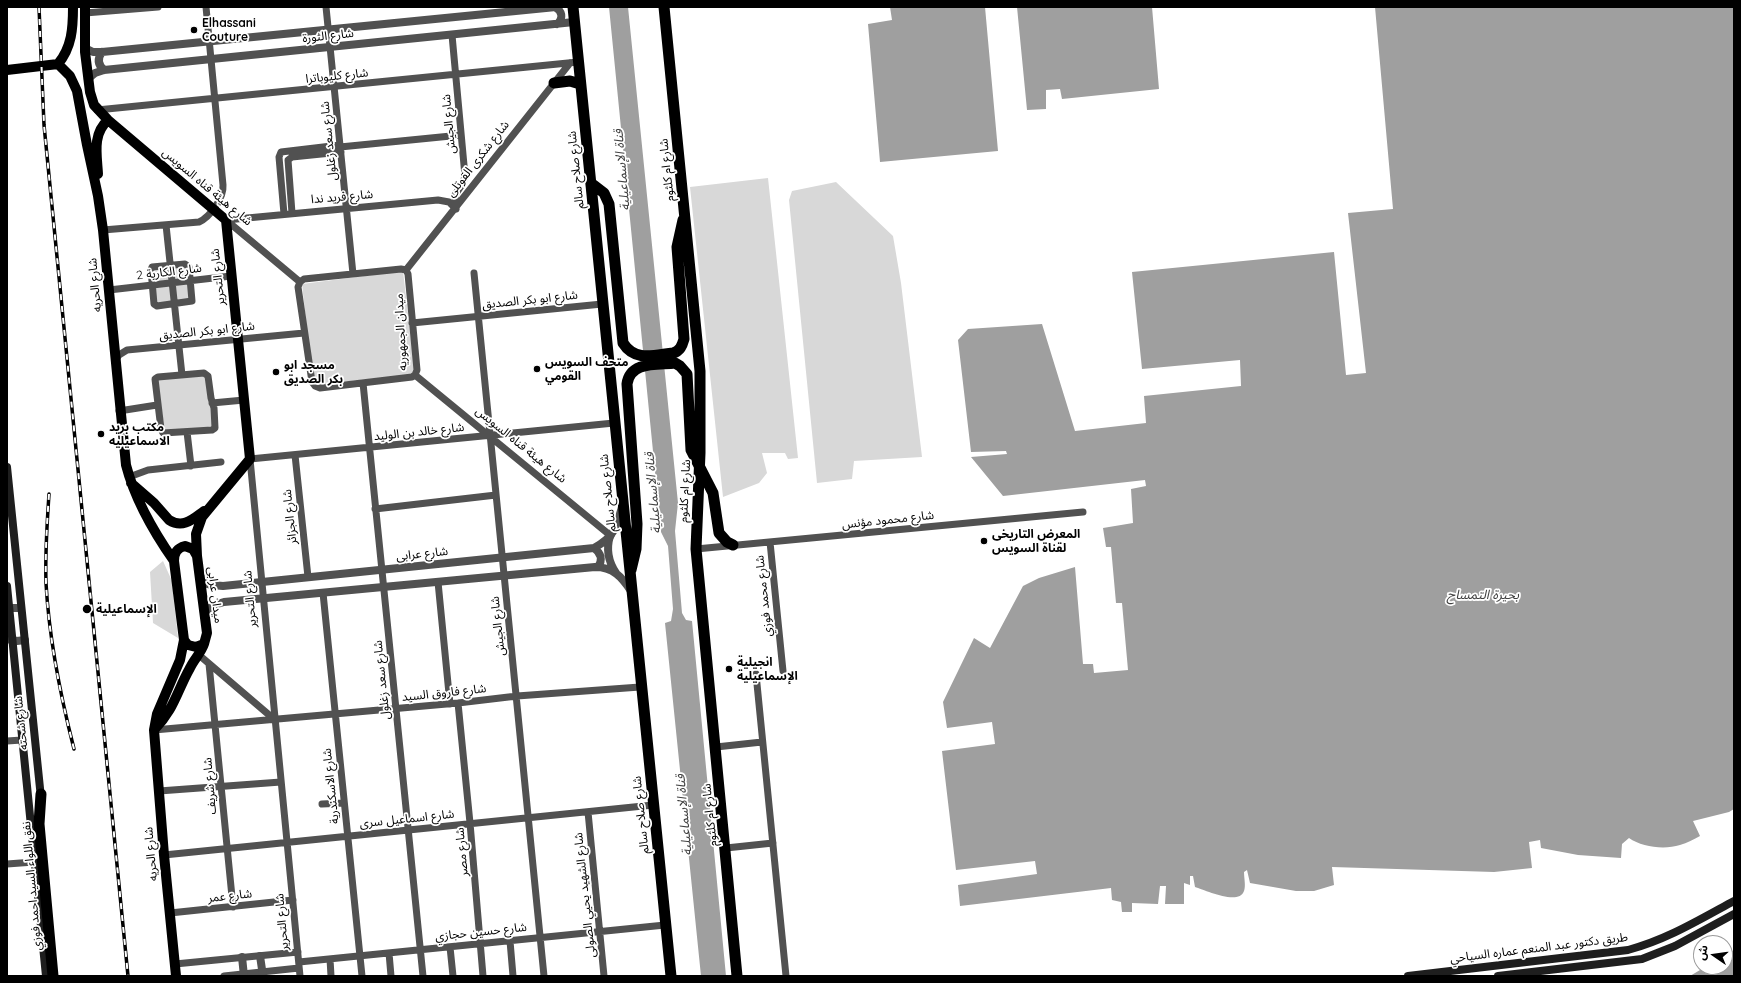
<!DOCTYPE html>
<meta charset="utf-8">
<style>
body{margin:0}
#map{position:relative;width:1741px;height:983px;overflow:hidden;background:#fff;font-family:Quicksand,"Noto Sans Arabic",sans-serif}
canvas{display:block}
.frame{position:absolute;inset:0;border:8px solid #000;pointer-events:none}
.north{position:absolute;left:1693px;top:935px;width:40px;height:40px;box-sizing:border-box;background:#fff;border:1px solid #999;border-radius:50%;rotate:283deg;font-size:11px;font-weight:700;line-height:16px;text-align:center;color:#000}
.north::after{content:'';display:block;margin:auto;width:14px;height:18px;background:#000;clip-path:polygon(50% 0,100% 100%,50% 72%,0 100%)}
</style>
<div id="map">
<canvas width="1741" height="983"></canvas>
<div class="frame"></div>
<div class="north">ش</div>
</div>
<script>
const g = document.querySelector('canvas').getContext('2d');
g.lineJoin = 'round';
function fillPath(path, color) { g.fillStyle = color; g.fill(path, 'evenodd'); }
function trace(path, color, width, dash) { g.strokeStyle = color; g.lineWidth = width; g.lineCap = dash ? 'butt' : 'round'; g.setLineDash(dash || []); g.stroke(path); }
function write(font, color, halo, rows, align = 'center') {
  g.font = font + ' Quicksand,"Noto Sans Arabic",sans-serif'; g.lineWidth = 3.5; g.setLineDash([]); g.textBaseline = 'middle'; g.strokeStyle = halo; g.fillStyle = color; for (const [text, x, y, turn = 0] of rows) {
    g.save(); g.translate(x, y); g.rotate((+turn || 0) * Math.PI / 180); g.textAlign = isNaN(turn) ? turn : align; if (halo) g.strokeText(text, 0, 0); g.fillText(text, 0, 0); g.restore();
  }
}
fillPath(new Path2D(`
 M768,178L798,458L788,459L785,453H762L767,473L759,483L723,497L690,187Z
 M836,182L893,236L901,283L922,457L854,461L852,479L817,483L789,200L792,191Z
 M185,264L193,298L157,306L151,269Z
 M403,271L415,374L313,385L302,284Z
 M204,373L215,426L165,433L157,377Z
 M163,561L172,581L178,638L153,623L150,572Z`), '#d8d8d8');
fillPath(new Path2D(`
 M609,7H628L678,503L675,531L682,613L686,620L692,621L726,976H701L665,623L671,621L673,609L668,546L661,532Z
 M890,7H985L998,151L880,162L868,24L892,20Z
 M1017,7H1152L1159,89L1062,99L1060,89L1046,90V109L1027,110Z
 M1375,7H1734V809L1729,812L1693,821L1700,836C1694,839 1687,843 1680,845C1664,850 1642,847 1629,838L1622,844L1621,858L1578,855L1541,848L1540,840L1529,842L1532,868L1494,872L1332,867L1334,885L1314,891H1296L1250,883L1247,870L1244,872C1244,878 1246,886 1244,891C1239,906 1205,890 1195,887L1193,876H1190V885L1184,883V904H1165L1166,886H1160L1158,904L1132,903V912H1122L1121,902L1112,900L1111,888L960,906L958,885L1037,874L1035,861L956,870L942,751L995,744L992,722L947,728L943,702L974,638L990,648L1023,586L1039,578L1075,567L1083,664H1093L1094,673L1128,670L1122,603H1116L1111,547H1106L1103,528L1133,523L1131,489L1146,486L1145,480L1003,496L971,457L1007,454L1006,451L971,452L958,340L968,329L1042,324L1075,431L1146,423L1144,396L1241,386L1240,360L1142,369L1132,272L1334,252L1346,375L1366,373L1348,213L1393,209Z
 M1734,950V976H1690L1705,967H1725V955Z`), '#9f9f9f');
trace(new Path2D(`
 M326,7L353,274
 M85,13L158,7
 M452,35L465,176L463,183L455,195L456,209
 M97,110L578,62
 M340,147L461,135
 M292,213L288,160L292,157L341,152
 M284,214L279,157L281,152L340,145
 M226,220L438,200L449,202L456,209
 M226,220L300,282
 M166,225L182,375
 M103,230L199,222C210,217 224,198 223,185L206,7
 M185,264L189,267L192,301L157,306L154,304L151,270L152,267Z
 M401,269L406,270L408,274L417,370L415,375L412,377L320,388L315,386L312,382L298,287L300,282L304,279Z
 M406,270L570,63
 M474,273L544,976
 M109,290L231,276
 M412,323L602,304
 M115,360L119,355L127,350L304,333
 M204,373L208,376L211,398L214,408L215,428L212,430L163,433L161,429L155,379L158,377Z
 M415,375L611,536
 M363,383L423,976
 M212,403L244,400
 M119,411L157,405
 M187,432L191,466
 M295,455L308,577
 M129,477L148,470L221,462
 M375,509L496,495
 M770,542L783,671
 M696,549L1083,512
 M438,582L450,704
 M323,593L362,976
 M199,655L275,720
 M209,664L233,907
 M756,674L786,976
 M458,703L470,823L483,976
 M154,730L458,703L517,696L640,687
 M7,741L22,740
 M716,747L762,742
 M159,791L281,782
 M322,804L344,803
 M588,812L604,976
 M726,848L773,843
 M164,855L653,805
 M7,864L34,862
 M170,913L293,900
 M510,941L513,976
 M450,947L453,976
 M389,953L391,976
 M330,959L331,976
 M299,962L665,925
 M175,964L298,952
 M224,976L299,968
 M300,976L250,459L614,423`), '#515151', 7);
trace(new Path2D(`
 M555,7C562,11 564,18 557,24
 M85,48L93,52H102L556,7
 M102,52C97,59 98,65 104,70
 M88,79L95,73L104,70L574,22
 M610,536C606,549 608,561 616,573
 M594,548C601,553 603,560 598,567
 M200,582L212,585L223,586L594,548C614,537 616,528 622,507
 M7,608H21
 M204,612L214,605L224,602L595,567C613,567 622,577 631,591
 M7,639L17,641L25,640
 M260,956L263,976
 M242,957L244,976`), '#515151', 8);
trace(new Path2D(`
 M7,467L41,798
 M7,586L46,976
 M1408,976L1628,950C1666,940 1699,920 1734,901
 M1498,976L1642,959L1675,946L1734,914`), '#1e1e1e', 8);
trace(new Path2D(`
 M85,7V52L90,92L94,105L108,120L226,220L250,459L202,517L196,534L197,556
 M58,64L70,76L77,91L87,145L98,196L103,230L126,465C135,500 153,531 174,561
 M58,64C72,47 73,28 73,7
 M7,70L58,64
 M98,174C97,155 92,134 108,120
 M131,483L154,503L169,520C183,529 193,519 204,511
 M185,546L193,549L197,556L207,633L204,644L196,647L188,645L184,640L174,561C174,553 177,548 185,546Z
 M154,730C174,710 177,691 190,668C194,659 201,653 204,644
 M176,976L164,855L154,730L157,714L180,660L184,640`), '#000', 10);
trace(new Path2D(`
 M573,7L671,976
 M664,7L700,371V453L696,549L737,976
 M554,83L570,81L580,84
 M591,183L604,193L609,204L623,343C635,362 654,355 673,353C680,351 682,346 684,339L677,247L683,220
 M631,570L636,549L637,524L627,384C630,361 657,365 675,363L680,366L687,374L691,450L713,493L719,533L727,542L733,545
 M41,794L39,824L53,976`), '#000', 11);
const rail = new Path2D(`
 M39,7L44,125L128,976
 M49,494C47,523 45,553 46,583C49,639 60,694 74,749`);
trace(rail, '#000', 3.5);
trace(rail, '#fff', 2, [6]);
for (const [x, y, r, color] of [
 [194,30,4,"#000"],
 [537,369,4,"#000"],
 [276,372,4,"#000"],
 [101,434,4,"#000"],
 [984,541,4,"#000"],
 [87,609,5,"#000"],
 [729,669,4,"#000"]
]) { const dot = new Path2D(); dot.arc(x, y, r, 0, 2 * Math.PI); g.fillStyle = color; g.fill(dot); trace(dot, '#fff', 1.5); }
write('bold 12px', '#000', '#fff', [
 ["Elhassani",202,23],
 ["Couture",202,37],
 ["متحف السويس",545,362],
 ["القومي",545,376],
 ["مسجد ابو",284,365],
 ["بكر الصديق",284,379],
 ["مكتب بريد",109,427],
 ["الاسماعيليه",109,441],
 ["المعرض التاريخى",992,534],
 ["لقناة السويس",992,548],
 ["الإسماعيلية",96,609],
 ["انجيلية",737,662],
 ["الإسماعيلية",737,676]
], 'left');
write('12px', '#000', '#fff', [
 ["شارع الثورة",328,36,-6],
 ["شارع كليوباترا",337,76,-6],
 ["شارع الجيش",449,124,-95],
 ["شارع سعد زغلول",329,141,-96],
 ["شارع شكرى القوتلى",478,159,-52],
 ["شارع صلاح سالم",576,170,-96],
 ["شارع ام كلثوم",667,170,-96],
 ["شارع هيئة قناه السويس",207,187,40],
 ["شارع فريد ندا",342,197,-5],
 ["شارع الكارية 2",169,272,-7],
 ["شارع التحرير",218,277,-96],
 ["شارع الحريه",95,285,-95],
 ["شارع ابو بكر الصديق",530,300,-6],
 ["شارع ابو بكر الصديق",207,331,-6],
 ["ميدان الجمهوريه",401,332,-93],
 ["شارع خالد بن الوليد",419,432,-6],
 ["شارع هيئة قناه السويس",521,445,39],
 ["شارع ام كلثوم",685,491,-87],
 ["شارع صلاح سالم",608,493,-96],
 ["شارع الجزائر",290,517,-96],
 ["شارع محمود مؤنس",888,520,-6],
 ["شارع عرابى",422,554,-6],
 ["ميدان عرابى",215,595,83],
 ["شارع محمد فوزي",764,596,-96],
 ["شارع التحرير",250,599,-95],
 ["شارع الجيش",498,626,-96],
 ["شارع سعد زغلول",382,680,-96],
 ["شارع فاروق السيد",444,693,-6],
 ["شارع شحته",21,723,-96],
 ["شارع شريف",210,786,-95],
 ["شارع الاسكندرية",331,786,-96],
 ["شارع صلاح سالم",641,815,-96],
 ["شارع ام كلثوم",710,815,-96],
 ["شارع اسماعيل سرى",407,819,-6],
 ["شارع مصر",462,852,-95],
 ["شارع الحريه",151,854,-95],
 ["نفق اللواء السيد احمد فوزي",32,886,-95],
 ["شارع الشهيد يحيي الصولى",585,895,-96],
 ["شارع عمر",230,896,-6],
 ["شارع التحرير",282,922,-95],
 ["شارع حسين حجازي",481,932,-6],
 ["طريق دكتور عبد المنعم عماره السياحي",1539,948,-7]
]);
write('italic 13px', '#404040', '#fff', [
 ["قناة الإسماعيلية",622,170,-95],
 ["قناة الإسماعيلية",653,493,-95],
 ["بحيرة التمساح",1483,595],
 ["قناة الإسماعيلية",684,815,-95]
]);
</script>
